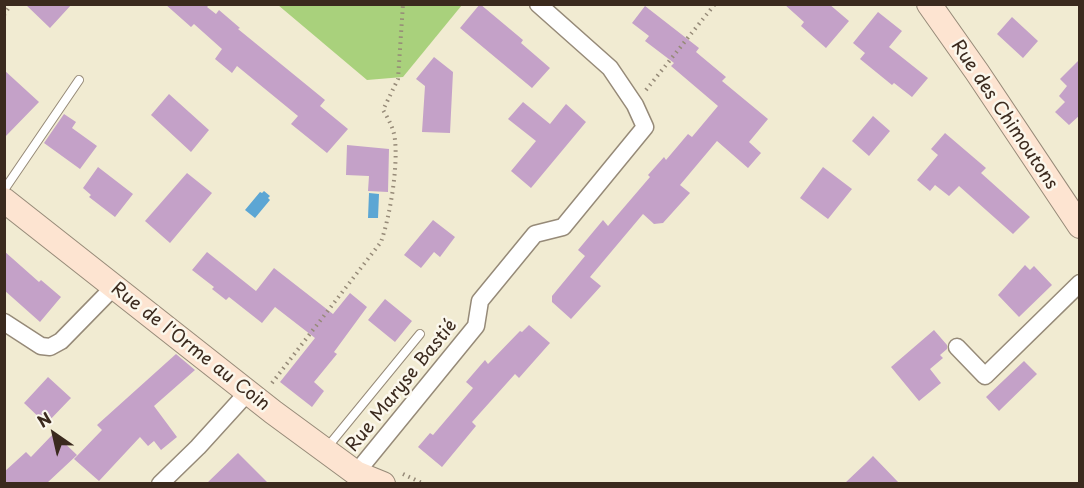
<!DOCTYPE html>
<meta charset="utf-8">
<style>
body{margin:0}
#map{position:relative;width:1084px;height:488px;overflow:hidden;background:#f1ebd2;font-family:"Playpen Sans",sans-serif}
canvas{display:block}
.frame{position:absolute;inset:0;border:6px solid #3b2a1e;pointer-events:none}
.north{position:absolute;left:24px;top:404px;width:60px;height:60px;-webkit-text-stroke:4px #fbf7ec;paint-order:stroke;rotate:326deg;font-size:16px;font-weight:700;line-height:24px;text-align:center;color:#3b2a1e}
.north::after{content:'';display:block;margin:auto;width:21px;height:27px;background:#3b2a1e;clip-path:polygon(50% 0,100% 100%,50% 72%,0 100%)}
</style>
<div id="map">
<canvas width="1084" height="488"></canvas>
<div class="frame"></div>
<div class="north">N</div>
</div>
<script>
const g = document.querySelector('canvas').getContext('2d');
g.lineJoin = 'round';
function fillPath(path, color) { g.fillStyle = color; g.fill(path, 'evenodd'); }
function trace(path, color, width, dash) { g.strokeStyle = color; g.lineWidth = width; g.lineCap = dash ? 'butt' : 'round'; g.setLineDash(dash || []); g.stroke(path); }
function write(font, color, halo, rows, align = 'center') {
  g.font = font + ' "Playpen Sans",sans-serif'; g.lineWidth = 5; g.setLineDash([]); g.textBaseline = 'middle'; g.strokeStyle = halo; g.fillStyle = color; for (const [text, x, y, turn = 0] of rows) {
    g.save(); g.translate(x, y); g.rotate((+turn || 0) * Math.PI / 180); g.textAlign = isNaN(turn) ? turn : align; if (halo) g.strokeText(text, 0, 0); g.fillText(text, 0, 0); g.restore();
  }
}
fillPath(new Path2D(`
 M278,5H462L403,77L367,80Z`), '#a9d17c');
fillPath(new Path2D(`
 M264,191L270,196L268,198L270,200L255,218L245,210L260,192L262,193Z
 M369,193L379,194L378,218H368Z`), '#5ca6d4');
fillPath(new Path2D(`
 M25,4H72L50,28Z
 M165,4H210L207,7L216,14L219,10L240,28L238,29L325,100L320,106L348,129L327,153L291,124L298,116L237,66L232,73L215,59L222,49L194,24L191,27Z
 M480,4L523,40L521,43L550,68L532,88L460,28Z
 M784,4H829L849,21L826,48L801,26L804,22Z
 M645,6L699,48L696,52L726,77L722,81L768,119L749,142L761,153L748,168L717,141L680,185L690,193L663,223L654,224L643,214L590,277L601,286L571,319L552,302V296L585,256L578,250L603,220L608,226L650,177L648,175L664,157L666,160L688,134L692,137L718,106L671,66L674,63L645,41L649,36L632,23Z
 M878,12L902,31L889,47L928,78L912,97L894,83L892,85L860,59L865,53L853,43Z
 M1012,17L1038,41L1023,58L997,34Z
 M434,57L453,72L450,133L422,132L425,86L416,79Z
 M1080,59V115L1069,125L1055,112L1065,102L1059,96L1067,86L1060,79Z
 M4,70L39,102L4,138Z
 M169,94L209,130L191,152L151,115Z
 M523,102L550,124L566,104L586,122L531,188L511,171L536,141L508,119Z
 M64,114L76,122L72,128L97,146L80,169L44,143Z
 M873,116L890,131L869,156L852,141Z
 M945,133L986,168L981,173L1030,217L1013,234L959,186L949,196L935,185L930,191L917,180L938,155L931,149Z
 M347,145L389,149L388,192L368,191L369,176L346,175Z
 M98,167L133,194L115,217L89,197L91,195L83,188Z
 M823,167L852,189L828,219L800,198Z
 M187,173L212,193L170,243L145,221Z
 M433,220L455,237L440,257L434,252L421,268L404,255Z
 M4,251L39,282L41,280L61,297L40,322L4,290Z
 M207,252L256,291L274,268L333,314L350,293L367,307L334,352L337,354L314,382L324,391L312,407L280,382L315,338L275,307L262,323L229,297L226,300L212,289L214,287L192,270Z
 M1025,265L1030,270L1034,266L1052,285L1019,317L998,295Z
 M385,299L412,321L395,342L368,320Z
 M529,325L550,343L519,378L515,374L472,422L476,426L442,467L418,447L430,433L433,435L473,388L466,382L485,360L488,364L520,331L522,332Z
 M934,330L947,345V349L940,355L943,358L930,369L941,383L919,401L891,367Z
 M176,354L195,370L154,406L177,437L161,450L154,441L148,446L140,437L99,481L74,459L102,430L97,425Z
 M1024,361L1037,374L999,411L986,397Z
 M48,377L71,398L46,424L24,403Z
 M54,433L77,455L47,483H4V472L26,452L31,457Z
 M238,453L268,483H207Z
 M873,456L899,483H845L866,463Z`), '#c4a1c8');
const service = new Path2D(`
 M4,190L79,80
 M325,450L420,334`);
const minor = new Path2D(`
 M4,322L41,346L50,347L61,341L106,295L111,286
 M957,347L985,376L1080,283
 M356,473L476,326L480,301L535,234L563,227L645,127L635,105L610,68L538,4
 M160,484L198,447L248,392`);
const secondary = new Path2D(`
 M929,4L977,72L1080,226
 M4,200L273,412L356,473L383,484`);
trace(service, '#968a78', 10);
trace(minor, '#968a78', 19);
trace(secondary, '#968a78', 26);
trace(new Path2D(`
 M4,15L11,4
 M646,90L715,4
 M272,383L381,242C390,216 398,168 395,140C394,129 389,120 383,110L398,79L403,4
 M403,474L424,484`), '#968a78', 4, [1.5, 4.5]);
trace(service, '#fff', 8);
trace(minor, '#fff', 16);
trace(secondary, '#fde4d1', 24);
write('18px', '#3b2a1e', '#fbf7ec', [
 ["Rue des Chimoutons",1004,115,56],
 ["Rue de l'Orme au Coin",190,347,38],
 ["Rue Maryse Bastié",402,386,-51]
]);
</script>
